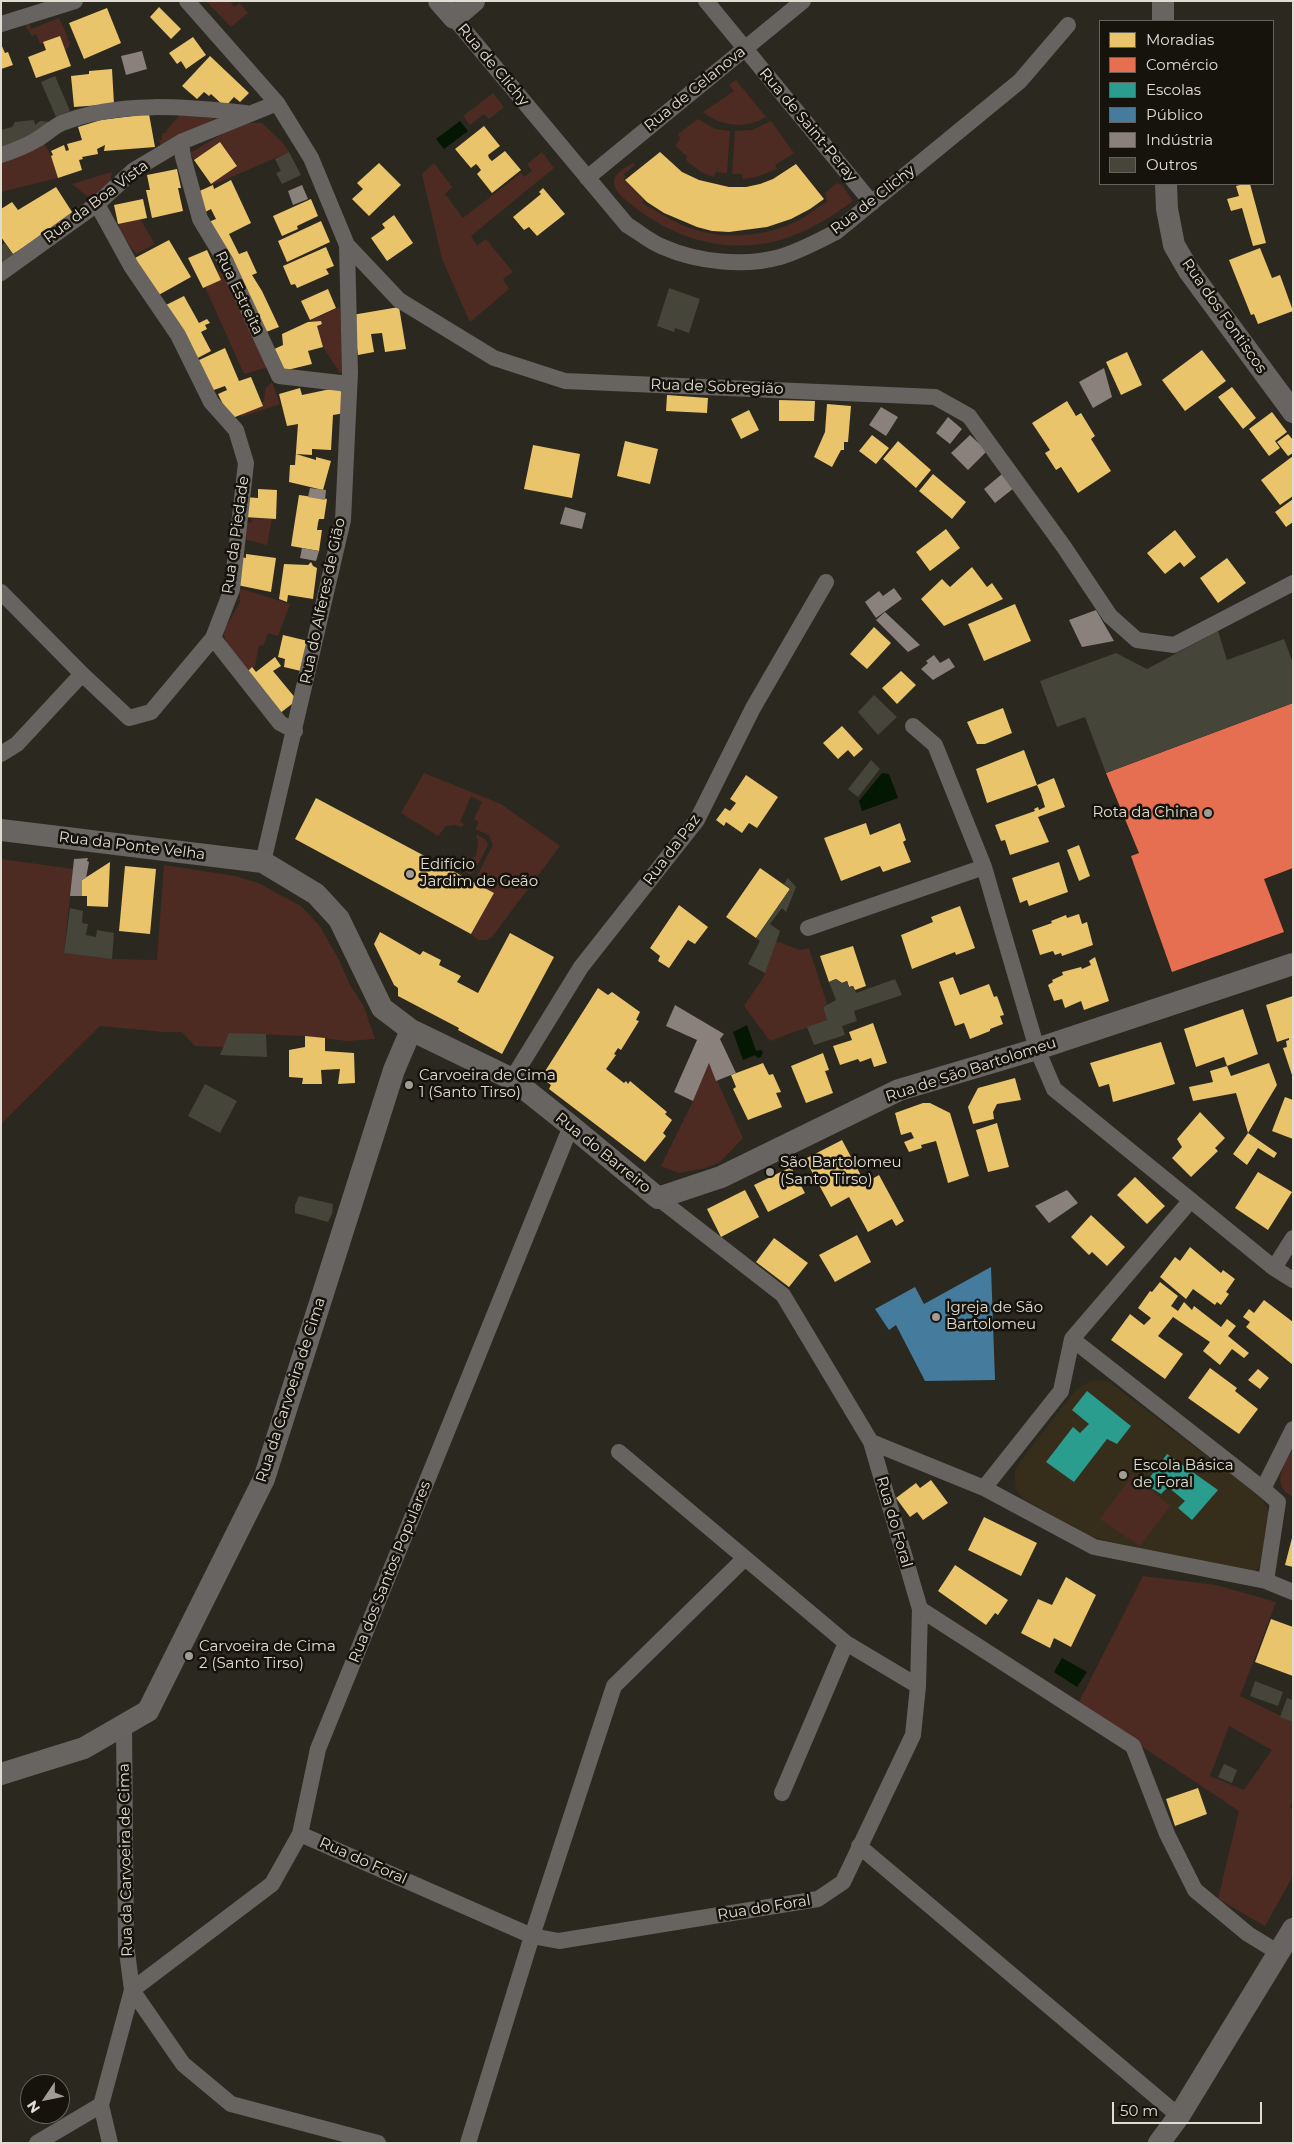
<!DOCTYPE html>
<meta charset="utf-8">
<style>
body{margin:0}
#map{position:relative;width:1294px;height:2144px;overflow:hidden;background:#2b2820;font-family:Montserrat,sans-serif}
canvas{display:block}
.frame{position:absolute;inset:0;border:2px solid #e0dcd2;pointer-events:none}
.legend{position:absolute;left:1099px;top:20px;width:175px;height:165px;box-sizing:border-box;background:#16130c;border:1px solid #67635b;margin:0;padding:6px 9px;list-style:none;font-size:15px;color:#e0dcd2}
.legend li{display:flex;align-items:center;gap:10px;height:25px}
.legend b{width:25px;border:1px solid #67635b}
.north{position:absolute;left:20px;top:2074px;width:50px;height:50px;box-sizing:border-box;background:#16130c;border:1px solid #67635b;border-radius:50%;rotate:236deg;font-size:14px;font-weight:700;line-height:20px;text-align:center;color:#e0dcd2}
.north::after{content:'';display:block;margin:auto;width:18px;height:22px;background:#a19d94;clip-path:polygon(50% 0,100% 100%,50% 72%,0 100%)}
.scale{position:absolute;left:1112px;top:2102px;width:150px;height:22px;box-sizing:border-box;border:2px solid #e0dcd2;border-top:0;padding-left:6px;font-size:15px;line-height:18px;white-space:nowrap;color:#e0dcd2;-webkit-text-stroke:4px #16130c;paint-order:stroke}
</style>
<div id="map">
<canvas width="1294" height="2144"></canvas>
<div class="frame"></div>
<ul class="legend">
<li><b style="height:14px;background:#e9c46a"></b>Moradias</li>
<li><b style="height:14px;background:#e76f51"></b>Comércio</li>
<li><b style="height:14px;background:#2a9d8f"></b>Escolas</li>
<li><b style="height:14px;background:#457b9d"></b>Público</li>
<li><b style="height:14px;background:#8a817c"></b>Indústria</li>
<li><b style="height:14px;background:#464539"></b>Outros</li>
</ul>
<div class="north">N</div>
<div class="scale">50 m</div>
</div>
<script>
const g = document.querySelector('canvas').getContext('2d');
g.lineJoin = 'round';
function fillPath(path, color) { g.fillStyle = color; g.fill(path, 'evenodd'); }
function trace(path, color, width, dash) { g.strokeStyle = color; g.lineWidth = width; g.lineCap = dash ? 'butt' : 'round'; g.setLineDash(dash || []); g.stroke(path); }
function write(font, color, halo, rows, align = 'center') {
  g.font = font + ' Montserrat,sans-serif'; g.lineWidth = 5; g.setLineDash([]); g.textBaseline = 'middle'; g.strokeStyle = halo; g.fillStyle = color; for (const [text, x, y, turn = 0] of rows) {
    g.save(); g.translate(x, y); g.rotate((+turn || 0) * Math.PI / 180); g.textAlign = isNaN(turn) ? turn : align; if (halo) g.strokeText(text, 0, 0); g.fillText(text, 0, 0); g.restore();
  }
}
fillPath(new Path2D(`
 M1098,1380L1109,1382L1261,1497L1267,1508L1269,1517L1262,1563L1254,1573L1247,1574L1091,1537L1022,1498L1016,1489L1015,1480V1471L1020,1462L1075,1391L1090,1381Z`), '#362e1b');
fillPath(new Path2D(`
 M206,1H230L234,7L240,3L248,13L231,27Z
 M59,18L68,37L66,38L70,42L69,47L65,50L60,36L40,44L36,34L32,36L25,25L29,23L31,29Z
 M736,80L766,117C747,129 721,127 703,112L734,91L729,85Z
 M493,93L504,107L489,119L484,114L470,125L463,116Z
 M180,115L217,117L165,147L160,145L159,139L162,141V134L168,131H166Z
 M698,119L715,129L730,131L727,173L716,172L714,177L701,172L686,160L687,156L675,146L680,139L678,134Z
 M771,121L794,153L775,165L777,169L756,177L743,179L742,174H732L735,131L752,130Z
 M251,123H262L282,142L289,152L213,185L211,184L237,165L220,142L194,160L190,153L233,128Z
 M44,143L51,156L58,178L1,192V163Z
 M542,152L554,168L471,236L477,246L486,239L513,272L503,279L509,289L470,322L442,259L422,174L434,163L452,187L445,194L463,218L521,173L524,177L532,171L527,164Z
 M633,163L635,165L624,174L626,177L623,179L644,200L642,203C655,210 669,219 682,225C718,241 767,238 801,219C810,214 818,207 827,202L825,193L837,183L842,185L853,201C823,223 791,242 752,245C708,249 665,232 632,205C625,199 613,191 614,181C614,173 627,167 633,163Z
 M112,172L109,186L93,201L72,184Z
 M140,219L155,244L136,254L119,230V223Z
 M225,269L269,367L244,374L205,287L221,280L217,273Z
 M340,307L343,371L340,373L323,347L317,326L322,324L321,321L308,322Z
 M272,382L280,404L241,417V414L264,401L265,389Z
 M251,518L272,519L267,545L244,539L245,523L252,522Z
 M239,588L290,604L278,636L268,633L263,646L259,645L255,666L246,673L228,649L224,635L225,629L240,602Z
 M424,773L501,804L560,846L492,937L487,940H478L471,934L494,893L477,884L479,879L476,878L493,845L489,835L475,829L479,822L474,819L482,802L471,796L460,822L464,824L462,827L455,825L446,826L438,836L401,813Z
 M476,834L486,840L488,845L474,872L470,874L453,865L455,859L464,862L476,856L478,843Z
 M1,859L73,869L64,952L112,959L157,960L164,865L235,876L258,883L301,906L320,926L339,960L349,983L364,1007L375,1039L347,1041L305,1036L230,1033L223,1047L195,1046L182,1032H164L100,1026L1,1124Z
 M776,941L800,950L809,948L827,1004L823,1007L827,1020L770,1041L744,1006L763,978Z
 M709,1063L743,1138L720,1162L706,1168L679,1173L661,1166L693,1101Z
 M1293,1449V1497C1270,1486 1284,1465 1293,1449Z
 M1133,1475L1170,1506L1140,1546L1100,1519Z
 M1143,1576L1216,1585L1276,1602L1240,1696L1293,1722V1799L1290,1807L1293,1809V1876L1265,1926L1218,1899L1239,1811L1078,1704ZM1229,1726L1272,1750L1244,1790L1210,1776Z`), '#4e2b22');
fillPath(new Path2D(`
 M460,121L468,131L444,149L436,139Z
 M882,773L889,774L898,798L862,811L859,801Z
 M747,1025L756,1051L761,1050L763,1052L761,1057L758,1058L755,1055L743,1060L733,1032Z
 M1062,1658L1087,1672L1077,1687L1054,1672Z`), '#041703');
fillPath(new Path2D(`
 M159,7L181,29L171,39L150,17Z
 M107,8L121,43L84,59L69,23Z
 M60,36L71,66L36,78L28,57L46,50L43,42Z
 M193,37L206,55L186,69L181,61L177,64L169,53Z
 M1,44L5,53L8,52L13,65L1,69Z
 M210,56L249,93L240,102L234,97L225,107L211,94L209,96L204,92L197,99L182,86Z
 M112,69L114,104L74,107L71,76L89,74V71Z
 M149,114L155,147L104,151L105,145L97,149L98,154L82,157L83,159L79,160L82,170L58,178L51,156L53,155L51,151L64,145L66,151L69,150L67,144L82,140L78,127L101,120Z
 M484,126L500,146L488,155L489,158L492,161L505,151L521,170L492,193L477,174L481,170L478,166L476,164L471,168L455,149Z
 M220,142L237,166L211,184L194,160Z
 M660,152L682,172L699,180L729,187H746L760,184L773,179L796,164L824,199L810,209L791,219L767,227L729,232L712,231L697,227L664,213L647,202L625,180Z
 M379,163L401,185L369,216L352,199L363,189L357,183Z
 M177,169L181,188H178L183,211L152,218L146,190H150L147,175Z
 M231,180L251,223L229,234L239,254L247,251L257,273L252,275L262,291L279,327L261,334L206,223L216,219L211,209L205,212L195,193L213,185L214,189Z
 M1244,184H1250L1266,243L1253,246L1242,208L1231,211L1227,199L1239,196L1236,186Z
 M56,187L74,215L13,254L1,237V209L12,202L18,210Z
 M543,188L565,214L537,236L529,227L524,230L513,217L541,194L539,192Z
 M143,199L147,218L118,224L114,205Z
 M311,199L318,216L297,226L298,229L282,236L273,216Z
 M394,215L413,243L387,261L371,238L385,228L382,224Z
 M321,221L330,242L287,262L278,241Z
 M169,240L191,277L155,297L133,259Z
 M326,247L334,266L326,269L329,274L297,288L295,284L291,285L283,266Z
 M1260,248L1272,278L1280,275L1293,311L1258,324L1254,314L1251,315L1229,260Z
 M207,250L221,280L203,288L188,258Z
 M328,289L336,308L310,320L301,301Z
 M184,296L199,323L207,319L210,323L205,325L207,329L201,332L211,351L194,360L164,306Z
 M399,307L406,349L385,352L382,333L371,334L374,352L358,355L352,315Z
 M321,321L322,324L317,326L323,347L308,351L312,364L283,371L270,351L283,345L282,334L308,322Z
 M225,348L239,381L251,377L263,406L230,419L218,394L227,390L225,386L211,391L197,361Z
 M1202,350L1226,381L1185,411L1162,380Z
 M1127,352L1142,385L1121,395L1106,362Z
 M340,387L345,413L333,415L331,450L312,449V455L296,454L316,460V457L331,461L323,490L289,482L290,465H295L298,424L287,426L279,394L300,388L302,395Z
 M1232,387L1256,418L1243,429L1218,397Z
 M667,395L708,398L707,413L666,411Z
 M779,400L815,401L814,421H779Z
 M1067,401L1076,416L1081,413L1095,436L1091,439L1111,471L1078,493L1061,467L1056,470L1045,453L1050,450L1032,423Z
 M827,404L851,406L848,442H844V450H841L832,467L814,457L825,432Z
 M749,410L759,430L741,439L731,419Z
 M1272,412L1287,432L1275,441L1280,448L1269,456L1249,429Z
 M1288,434L1293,440V453L1288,456L1277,442Z
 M872,435L889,448L876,464L859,451Z
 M625,441L658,449L650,484L617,476Z
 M898,441L931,470L916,488L883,459Z
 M533,445L580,454L572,498L524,489Z
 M1293,456V496L1280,505L1261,480Z
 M933,474L966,502L952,519L919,491Z
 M258,489L277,490L276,519L244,517L245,497L258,498Z
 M299,495L327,499L324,519H319L318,523L317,530H322L319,551L291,546Z
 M1293,499V522L1286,527L1275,512Z
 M946,529L960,548L930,571L916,552Z
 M1175,530L1196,557L1184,567L1180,562L1165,574L1147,553Z
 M246,554L276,558L271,592L237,585L241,557L246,558Z
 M1227,558L1246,583L1218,603L1200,578Z
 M311,562L313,566L317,568L313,599L288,595L287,602L279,599L284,564L308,565Z
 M972,567L987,587L992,583L1003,599L944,626L921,599L942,579L950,587Z
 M1015,604L1031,641L984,661L968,624Z
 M874,627L891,643L867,669L850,654Z
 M283,635L312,642L305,672L284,667L285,659L278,657Z
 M275,657L281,666L273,671L297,700L279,714L246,673L252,667L256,672Z
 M901,671L916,685L897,704L882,688Z
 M1003,708L1012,733L985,744H977L967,722Z
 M842,726L863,749L854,757L848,750L838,759L823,743Z
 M1024,750L1037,785L1054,778L1065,807L1038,817L1049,842L1010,855L1005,840L1001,841L995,825L1035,811L1034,809L1038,807L1039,810L1045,807L1041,794L1037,785L987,803L976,769Z
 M746,775L778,797L757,828L749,823L742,833L726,822L724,826L716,820L725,808L730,811L736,803L730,799Z
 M316,798L494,893L471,934L295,839Z
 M866,823L870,835L900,823L906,840L903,842L911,862L883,872L880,866L841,881L824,838Z
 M1079,845L1090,876L1079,881L1067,850Z
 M110,862L108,907L87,906V896H82V880Z
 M1059,862L1068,892L1029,906L1027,900L1020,903L1012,878Z
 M125,866L156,869L150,934L119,931Z
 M760,868L790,889L756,938L726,917Z
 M679,905L708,927L695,944L688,940L669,968L658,961L660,956L650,948Z
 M960,906L975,948L956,955L955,952L912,969L901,935L933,922L931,917Z
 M1079,914L1082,924L1087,922L1093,945L1062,956L1061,953L1055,955L1053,951L1040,955L1032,930L1052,923L1051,921L1066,915L1067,918Z
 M380,932L420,955L423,951L441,960L439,965L461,976L457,982L478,993L510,933L554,957L502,1054L458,1030L459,1028L398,996V988L394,985L374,944Z
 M853,946L866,986L855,990L853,986L849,987L847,981L842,983L836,979L829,982L820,956Z
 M1095,957L1109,1001L1084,1010L1081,1001L1065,1008L1062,999L1054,1001L1048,985L1053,982L1052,980L1063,975L1062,972L1081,967L1082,969L1091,965L1089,961Z
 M953,977L960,995L989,984L994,997L997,996L1004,1015L1000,1016L1003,1024L990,1029V1031L970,1039L964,1023L955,1026L939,982Z
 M598,988L608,995L612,992L640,1012L636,1020L639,1021L621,1050L618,1048L614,1054L616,1055L606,1069L624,1083L626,1081L628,1084L630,1081L667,1112L665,1114L672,1120L663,1133L666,1136L645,1162L549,1089L551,1085L543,1079L542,1076Z
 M1293,996V1075H1292L1283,1048L1287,1047L1286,1041L1289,1040V1038L1277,1042L1266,1005Z
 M1243,1009L1258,1054L1227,1066L1224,1057L1196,1067L1184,1029Z
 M873,1023L887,1063L874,1067L871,1058L860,1062L858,1059L840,1065L833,1046L852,1040L849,1032Z
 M305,1036L325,1038V1051L354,1053L355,1083L338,1084L340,1069L321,1070L322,1084H302L303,1078L289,1077V1050L305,1047Z
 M1161,1042L1175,1084L1113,1102L1109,1084L1099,1087L1090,1063Z
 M823,1053L829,1070L825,1071L833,1093L806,1103L791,1066Z
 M763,1063L769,1075L773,1074L781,1092L776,1093L782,1107L748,1120L733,1089L736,1087L731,1075Z
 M1269,1063L1277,1085L1248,1133L1236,1093L1193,1101L1189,1087L1213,1082L1210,1071L1227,1066L1231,1076Z
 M1015,1078L1021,1100L997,1104L993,1112L994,1119L973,1124L968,1107L978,1088Z
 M1285,1097L1293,1100V1139L1272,1131Z
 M923,1103H930L950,1113L969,1176L948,1183L936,1141L921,1145L922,1148L909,1152L904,1142L914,1138L911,1132L901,1135L895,1113Z
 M1200,1112L1225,1138L1215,1148L1218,1151L1191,1177L1172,1158L1182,1147L1177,1139Z
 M997,1123L1009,1167L988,1172L976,1130Z
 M1248,1133L1277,1153L1274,1158L1258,1148L1247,1165L1233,1154Z
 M842,1140L865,1183L879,1175L904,1221L896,1226L892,1219L868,1232L849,1197L831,1207L805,1159Z
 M791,1167L805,1193L768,1212L754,1185Z
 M1258,1172L1292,1192L1268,1230L1235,1208Z
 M1135,1177L1165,1206L1147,1224L1117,1195Z
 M745,1190L759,1217L721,1237L707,1209Z
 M1091,1215L1125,1247L1107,1266L1092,1252L1089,1255L1071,1237Z
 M857,1235L871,1262L835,1282L819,1255Z
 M774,1238L808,1263L789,1287L756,1262Z
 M1190,1247L1221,1273L1223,1270L1235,1279L1226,1292L1229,1294L1221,1305L1217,1302L1215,1305L1193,1289L1186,1299L1160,1277L1175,1257L1180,1261Z
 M1160,1282L1178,1296L1171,1306L1178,1311L1184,1302L1192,1310L1194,1306L1221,1327L1227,1319L1236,1326L1228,1336L1249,1353L1244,1358L1232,1349L1220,1365L1203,1351L1210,1342L1173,1317L1158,1336L1183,1354L1165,1379L1111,1340L1130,1314L1144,1325L1151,1318L1138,1308L1150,1291L1152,1292Z
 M1264,1300L1293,1322V1365L1246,1327L1250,1322L1243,1317L1249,1309L1254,1313Z
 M1210,1368L1237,1388L1235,1391L1258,1409L1239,1434L1188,1398Z
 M1258,1369L1269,1378L1260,1389L1248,1380Z
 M931,1480L948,1503L923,1520L917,1512L910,1517L896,1498L916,1483L920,1488Z
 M984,1517L1037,1543L1021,1576L968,1550Z
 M1292,1538H1293V1567L1285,1565Z
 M955,1565L1008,1600L998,1615L995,1613L986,1625L938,1591Z
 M1066,1577L1096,1595L1071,1647L1054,1638L1050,1648L1021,1633L1038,1599L1052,1605Z
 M1271,1619L1293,1627V1676L1255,1662Z
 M1198,1788L1207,1814L1175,1826L1166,1799Z`), '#e9c46a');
fillPath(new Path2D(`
 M1293,703V868L1264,879L1284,932L1172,972L1131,856L1139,853L1106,773Z`), '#e76f51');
fillPath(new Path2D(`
 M1087,1391L1131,1426L1117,1444L1107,1439L1074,1482L1046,1462L1073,1427L1080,1433L1089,1424L1072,1410Z
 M1167,1454L1218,1490L1192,1520L1178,1508L1185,1501L1168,1487L1161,1494L1145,1484Z`), '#2a9d8f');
fillPath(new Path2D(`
 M991,1267L995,1380L925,1381L896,1325L889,1330L875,1309L915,1287L924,1304Z`), '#457b9d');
fillPath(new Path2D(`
 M142,51L147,69L126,75L121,56Z
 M302,185L308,199L293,205L288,191Z
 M1104,368L1112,397L1093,408L1079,382Z
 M881,407L898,417L886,436L869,425Z
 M948,417L962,429L950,444L936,433Z
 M970,435L987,451L968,470L951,453Z
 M1002,474L1014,488L995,503L984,489Z
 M310,488L326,490L325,500L308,497Z
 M565,507L586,513L582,529L560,524Z
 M302,548L319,551L316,561L300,558Z
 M894,588L902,599L876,618L865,602L879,591L883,596Z
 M1096,610L1114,641L1082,647L1069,620Z
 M885,612L920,645L908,652L876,620Z
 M934,655L940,663L949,658L955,667L933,680L921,669L928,663L926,661Z
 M88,858L87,861L89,862L86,878L82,880V896H70L74,859Z
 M675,1005L724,1034L720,1039L736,1073L716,1081L709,1063L693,1101L674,1092L697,1040L666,1026Z
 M1067,1190L1078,1203L1049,1223L1035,1206Z`), '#8a817c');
fillPath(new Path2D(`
 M55,76L70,111L56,117L41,82Z
 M34,120L35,125L40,121L51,122L42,130L1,148V130L12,127L15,122Z
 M289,152L301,175L282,184L276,173L281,171L275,159Z
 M5,243L16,259L1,264V245Z
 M669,288L700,299L689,333L675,328L674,332L657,326Z
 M1218,631L1227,660L1284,639L1293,663V703L1106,773L1085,717L1057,727L1040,681L1116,653L1147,669Z
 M874,695L897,717L878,735L858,712Z
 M871,760L880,769L858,797L848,789Z
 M788,878L796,887L786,912L782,908L770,924L780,931L765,973L748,964L760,941L756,938L790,889L784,884Z
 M70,908L83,911L82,923L88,924L86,935L96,937L97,930L114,933L112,959L64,953Z
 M836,979L842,983L847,981L849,987L853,986L856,993L895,979L902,995L854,1011L857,1021L842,1026L845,1035L814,1045L807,1027L827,1020L823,1007L836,1000L829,982Z
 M229,1033L266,1034L267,1057L220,1055Z
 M205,1084L237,1101L220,1133L188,1116Z
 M299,1196L333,1204L332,1214L328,1222L295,1213V1205Z
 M1255,1681L1283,1692L1278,1706L1250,1696Z
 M1287,1698L1293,1700V1722L1280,1717Z
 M1224,1764L1237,1770L1232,1783L1218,1777Z`), '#464539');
trace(new Path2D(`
 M187,1L277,103L311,158L347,245L399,300L494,358L565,381L935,397L969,416L1064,547L1110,616L1137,640L1174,645L1293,583
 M706,1L872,203
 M454,18L627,225C639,232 650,242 663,247C697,262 744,267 780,257C800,251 818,241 836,232L1020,81L1068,25
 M1,24L75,1
 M181,142L183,157L200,219L226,262L279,376L349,384
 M1,155C13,151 26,146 36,140C45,135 53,127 62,123C119,100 187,107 246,113
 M587,178L803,1
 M1,273L97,204L134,170L181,142L277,103
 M1,592L82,674
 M213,638L280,723L295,731
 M913,726L935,745L984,867L1037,1049L1054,1089L1274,1268L1293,1280
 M1,754L17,744L82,674L129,718L151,712L213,638L232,589L246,463L236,430L211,402L178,335L131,266L97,204
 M263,862L343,520L350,372L347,245
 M808,928L984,867
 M512,1079L581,967L697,820L753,708L826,582
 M1274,1268L1293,1238
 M1072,1339L1263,1489
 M871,1442L984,1488L1094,1547L1266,1581L1293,1592
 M619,1452L846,1643L918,1686
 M984,1488L1061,1391L1072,1339L1191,1200
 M1266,1581L1278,1502L1263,1489L1293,1429
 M920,1609L1133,1746L1167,1834L1195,1890L1248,1934L1279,1953
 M124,1724L126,1944L132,1990L183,2064L231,2104L378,2143
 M782,1793L846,1643
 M300,1834L532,1936L559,1941L818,1899L843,1882L913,1735L918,1686L920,1609L871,1442L783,1295L658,1198
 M859,1846L1179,2116
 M132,1990L272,1884L300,1834L318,1749L571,1126
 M37,2143L101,2105
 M110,2143L101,2105L132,1990
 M468,2143L532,1936L614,1686L745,1558`), '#666360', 16);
trace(new Path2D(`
 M439,1L454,18L474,1
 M1163,1V21
 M1166,184L1167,209L1174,245L1189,271L1293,412
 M1,830L263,862L316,894L339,919L382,1008L411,1030L512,1079L571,1126L658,1198L721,1177L899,1090L1037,1049L1293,964
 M1,1774L84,1748L148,1711L264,1479L394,1070L411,1030
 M1159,2143L1179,2116L1293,1929`), '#676461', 22);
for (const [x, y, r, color] of [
 [1208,813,5,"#a19d94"],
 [410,874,5,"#a19d94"],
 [409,1085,5,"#a19d94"],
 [770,1172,5,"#a19d94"],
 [936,1317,5,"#a19d94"],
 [1123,1475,5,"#a19d94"],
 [189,1656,5,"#a19d94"]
]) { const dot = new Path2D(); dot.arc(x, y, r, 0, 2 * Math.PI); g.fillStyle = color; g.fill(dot); trace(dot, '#16130c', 2); }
write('15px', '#e0dcd2', '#16130c', [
 ["Rua de Clichy",493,65,50],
 ["Rua de Celanova",695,89,-39],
 ["Rua de Saint-Peray",808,125,50],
 ["Rua de Clichy",873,200,-38],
 ["Rua da Boa Vista",96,202,-37],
 ["Rua Estreita",239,293,64],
 ["Rua dos Fontiscos",1224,316,55],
 ["Rua de Sobregião",717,387,2],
 ["Rua da Piedade",236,535,-82],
 ["Rua do Alferes de Gião",323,601,-78],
 ["Rua da Ponte Velha",132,846,7],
 ["Rua da Paz",672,850,-53],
 ["Rua de São Bartolomeu",971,1070,-18],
 ["Rua do Barreiro",603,1153,39],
 ["Rua da Carvoeira de Cima",291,1390,-72],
 ["Rua do Foral",894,1522,74],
 ["Rua dos Santos Populares",390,1572,-68],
 ["Rua da Carvoeira de Cima",126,1860,-91],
 ["Rua do Foral",363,1861,24],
 ["Rua do Foral",764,1908,-9]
]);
write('15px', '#e0dcd2', '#16130c', [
 ["Rota da China",1198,813,"right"],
 ["Edifício",420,865],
 ["Jardim de Geão",420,882],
 ["Carvoeira de Cima",419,1076],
 ["1 (Santo Tirso)",419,1093],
 ["São Bartolomeu",780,1163],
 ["(Santo Tirso)",780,1180],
 ["Igreja de São",946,1308],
 ["Bartolomeu",946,1325],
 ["Escola Básica",1133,1466],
 ["de Foral",1133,1483],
 ["Carvoeira de Cima",199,1647],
 ["2 (Santo Tirso)",199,1664]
], 'left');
</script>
